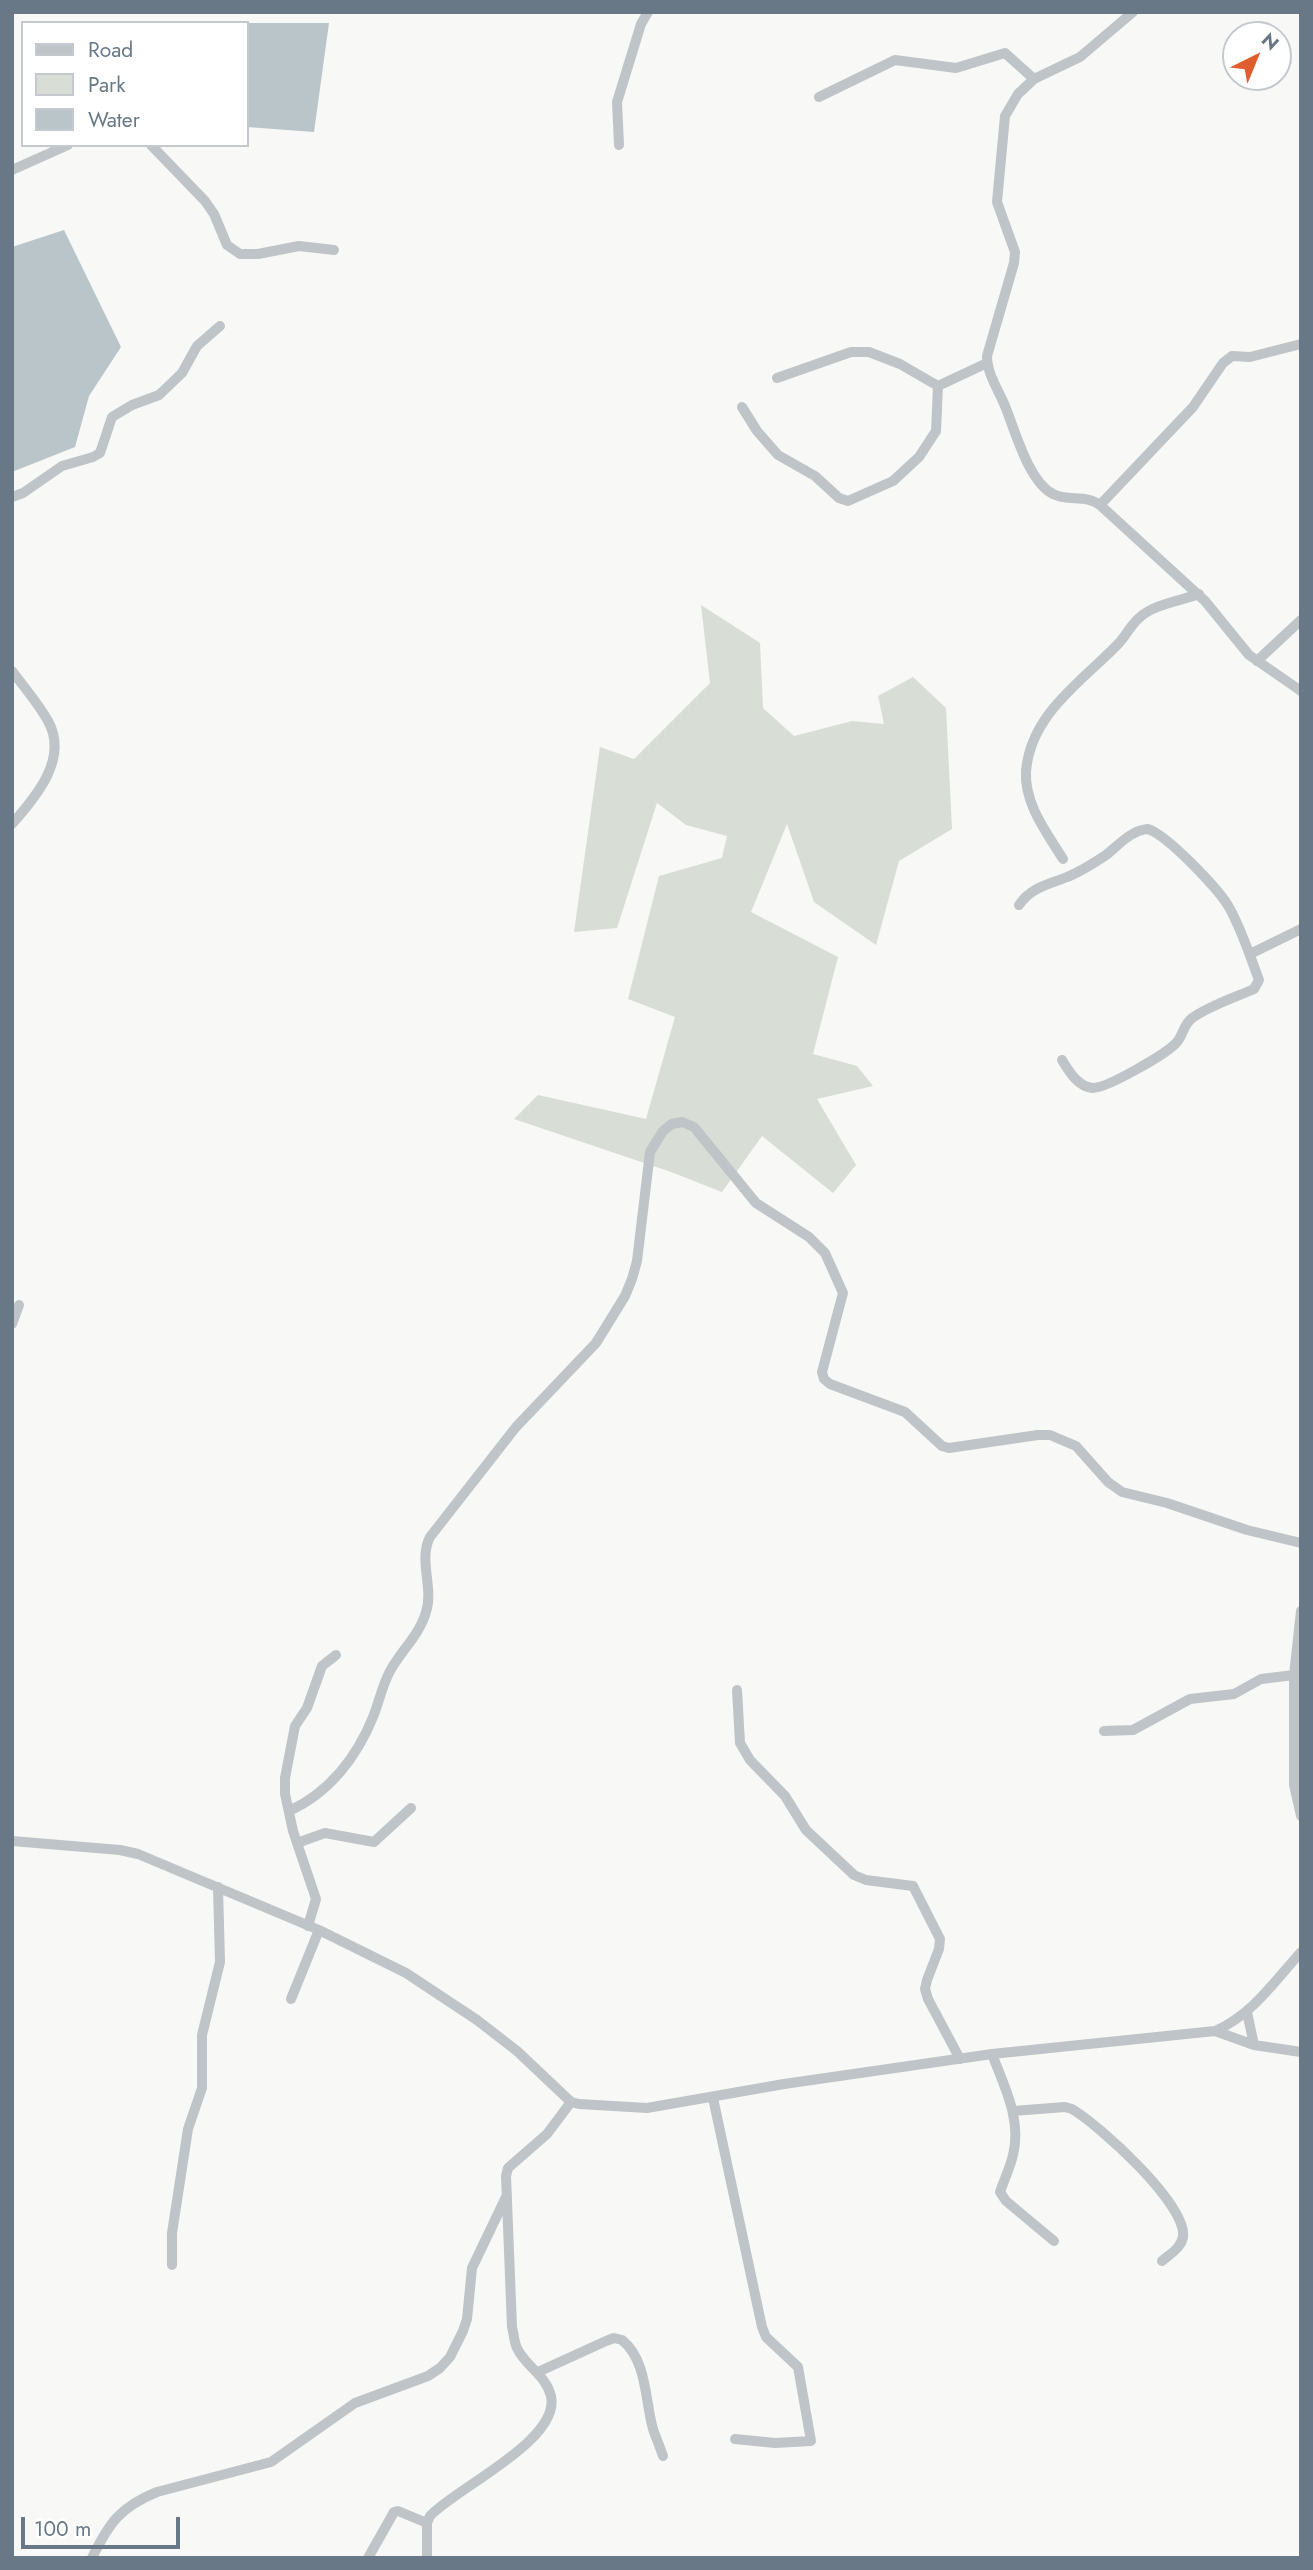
<!DOCTYPE html>
<style>
body{margin:0}
#map{position:relative;width:1313px;height:2570px;overflow:hidden;background:#f8f8f6;font-family:Jost,sans-serif}
canvas{display:block}
.frame{position:absolute;inset:0;border:14px solid #687886;pointer-events:none}
.legend{position:absolute;left:21px;top:21px;width:228px;height:126px;box-sizing:border-box;background:#fff;border:2px solid #c3c9cf;margin:0;padding:9px 12px;list-style:none;font-size:21px;color:#687886}
.legend li{display:flex;align-items:center;gap:14px;height:35px}
.legend b{width:35px;border:2px solid #c3c9cf}
.north{position:absolute;left:1222px;top:21px;width:70px;height:70px;box-sizing:border-box;background:#fff;border:2px solid #c3c9cf;border-radius:50%;rotate:43deg;font-size:19px;font-weight:700;line-height:28px;text-align:center;color:#687886}
.north::after{content:'';display:block;margin:auto;width:24px;height:32px;background:#e05e2e;clip-path:polygon(50% 0,100% 100%,50% 72%,0 100%)}
.scale{position:absolute;left:21px;top:2517px;width:159px;height:32px;box-sizing:border-box;border:4px solid #687886;border-top:0;padding-left:9px;font-size:21px;line-height:24px;white-space:nowrap;color:#687886;-webkit-text-stroke:5px #fff;paint-order:stroke}
</style>
<div id="map">
<canvas width="1313" height="2570"></canvas>
<div class="frame"></div>
<ul class="legend">
<li><b style="height:9px;background:#bfc4c8"></b>Road</li>
<li><b style="height:19px;background:#d8ddd5"></b>Park</li>
<li><b style="height:19px;background:#bac5ca"></b>Water</li>
</ul>
<div class="north">N</div>
<div class="scale">100 m</div>
</div>
<script>
const g = document.querySelector('canvas').getContext('2d');
g.lineJoin = 'round';
function fillPath(path, color) { g.fillStyle = color; g.fill(path, 'evenodd'); }
function trace(path, color, width, dash) { g.strokeStyle = color; g.lineWidth = width; g.lineCap = dash ? 'butt' : 'round'; g.setLineDash(dash || []); g.stroke(path); }
fillPath(new Path2D(`
 M701,605L760,643L763,708L794,736L852,721L884,724L878,696L913,677L946,708L952,829L899,861L876,945L814,902L787,824L751,912L838,957L813,1054L857,1066L873,1086L817,1099L856,1165L833,1193L762,1136L722,1192L671,1172L514,1119L538,1095L646,1119L675,1017L628,999L659,876L722,858L727,836L686,825L657,803L617,928L574,932L600,747L634,759L710,683Z`), '#d8ddd5');
fillPath(new Path2D(`
 M247,23H329L314,132L247,127Z
 M64,230L121,347L89,396L75,447L12,472V247Z`), '#bac5ca');
trace(new Path2D(`
 M1133,12L1080,57L1034,79L1018,94L1005,116L997,202L1015,252L1014,263L987,356C987,374 998,389 1005,406C1015,430 1028,481 1053,494C1068,502 1086,494 1100,505L1205,601L1249,655L1301,691
 M819,97L895,60L956,68L1005,53L1034,79
 M151,145L205,201L214,214L227,245L240,254H258L299,246L334,250
 M619,145L617,102L641,24L648,12
 M12,170L68,145
 M777,378L851,352H869L900,364L938,386L987,363
 M742,407L757,431L778,455L815,476L839,498L848,501L893,481L919,457L936,431L938,386
 M12,497L23,493L62,466L93,457L100,453L112,417L132,405L159,395L182,373L197,346L220,326
 M1100,505L1193,407L1223,363L1232,356L1250,357L1301,344
 M1257,661L1301,620
 M12,671C24,687 38,703 48,721C69,758 36,797 12,824
 M1063,859C1047,833 1024,804 1026,771C1031,713 1083,681 1119,643C1126,635 1131,625 1139,618C1154,604 1180,601 1199,594
 M1019,905C1031,887 1048,885 1067,877C1080,872 1094,863 1106,855C1119,845 1131,830 1148,829C1167,835 1220,890 1230,909C1242,931 1250,956 1259,980L1254,989C1236,997 1206,1007 1191,1019C1183,1026 1183,1035 1177,1042C1168,1053 1106,1089 1092,1088C1077,1086 1069,1071 1062,1060
 M1250,954L1301,929
 M12,1324L19,1305
 M1301,1611L1294,1675V1785L1301,1816
 M737,1690L740,1743L750,1760L785,1796L806,1830L854,1875L866,1880L913,1886L940,1939L939,1949L927,1980L925,1989L928,1999L960,2059
 M1104,1731L1133,1730L1190,1699L1234,1694L1261,1679L1294,1675
 M289,1811C329,1793 357,1757 373,1717C379,1702 382,1686 390,1671C401,1651 420,1634 426,1612C434,1588 418,1560 430,1537L516,1427L596,1343L625,1296L632,1279L637,1261L650,1152L663,1131L672,1124L682,1122L694,1127L756,1203L809,1237L825,1253L843,1293L822,1372L824,1379L830,1384L905,1412L942,1446L949,1448L1038,1435H1050L1076,1446L1108,1482L1122,1492L1167,1503L1247,1530L1301,1543
 M12,1841L120,1850L138,1854L319,1930L406,1973L477,2020L517,2051L571,2102L579,2104L647,2108L784,2084L992,2054L1215,2031C1252,2015 1274,1982 1301,1952
 M297,1843L325,1833L374,1842L411,1808
 M308,1926L316,1899L293,1831L285,1794V1778L295,1726L307,1708L322,1666L336,1655
 M291,1999L319,1930
 M1247,2012L1254,2045
 M1215,2031L1254,2045L1301,2052
 M992,2054C1004,2086 1022,2120 1013,2155C1010,2168 1004,2180 1000,2192L1006,2201L1054,2241
 M713,2098L762,2327L766,2337L798,2367L811,2441L775,2443L735,2439
 M1013,2111L1065,2107L1072,2109C1099,2125 1187,2204 1183,2237C1181,2248 1170,2254 1162,2261
 M172,2265V2233L188,2129L202,2088V2035L220,1962L218,1887
 M538,2372L606,2341L614,2338L622,2340C647,2360 645,2401 653,2429C656,2438 660,2447 663,2456
 M92,2558C109,2523 120,2507 157,2492L271,2462L355,2403L428,2376L440,2368L450,2357L463,2331L467,2319L472,2268L507,2195
 M368,2558L394,2512L398,2511L427,2523
 M427,2558V2523L430,2516C456,2488 561,2440 551,2396C546,2375 525,2366 517,2348C514,2342 514,2334 512,2327L506,2176L508,2168L547,2134L571,2102`), '#bfc4c8', 10);
</script>
